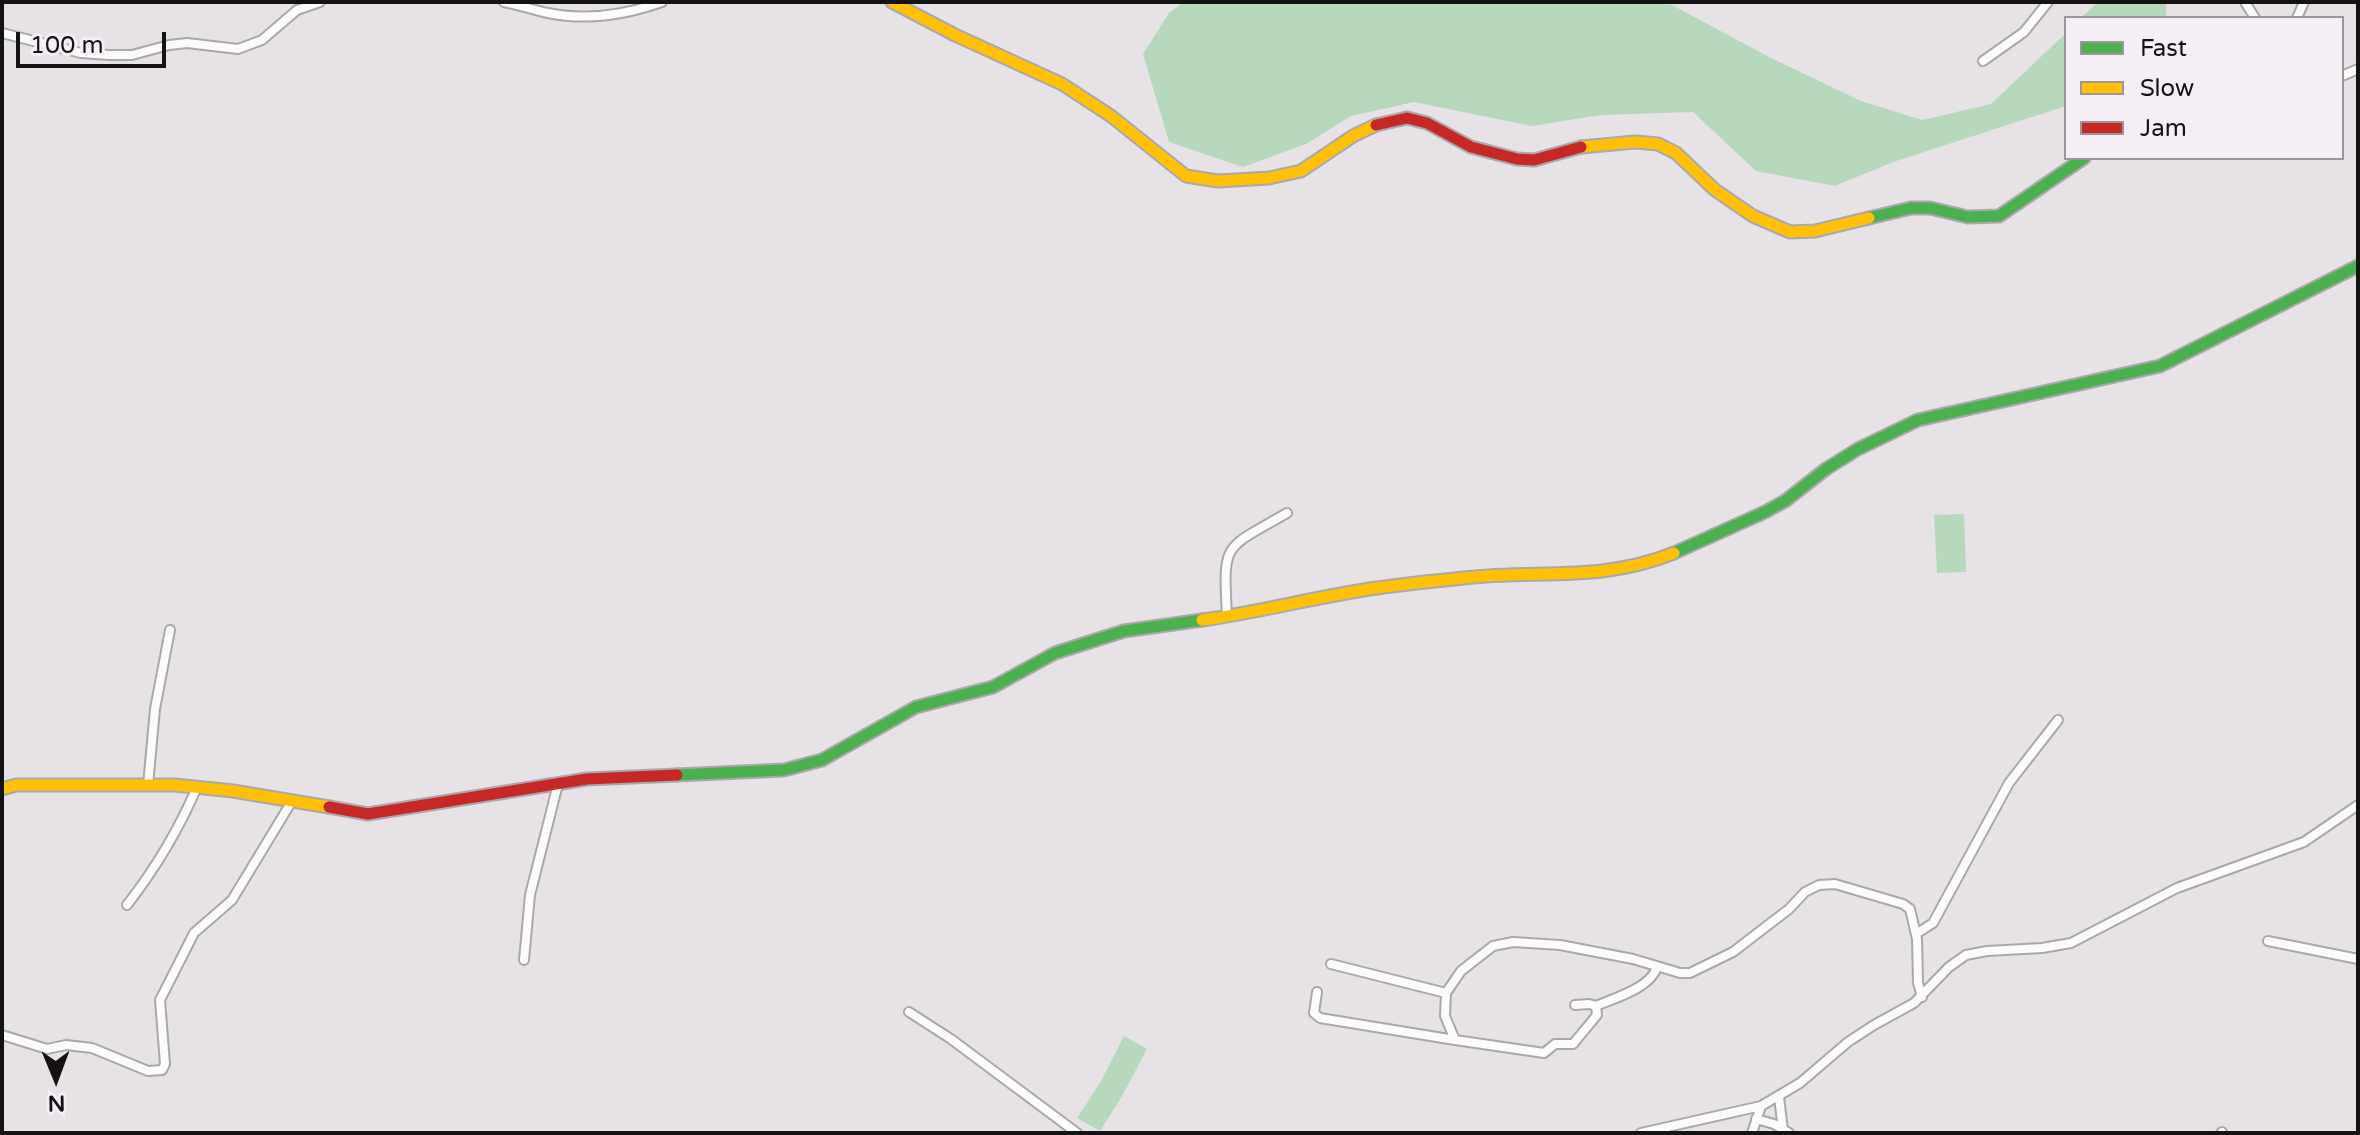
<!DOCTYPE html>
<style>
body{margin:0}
#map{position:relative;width:2360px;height:1135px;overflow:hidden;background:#e6e2e6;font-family:"Varela Round",sans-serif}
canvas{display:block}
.frame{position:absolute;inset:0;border:4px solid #141214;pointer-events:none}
.legend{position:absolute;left:2064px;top:16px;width:280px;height:144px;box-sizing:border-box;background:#f5eef4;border:2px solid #9b969a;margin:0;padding:10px 14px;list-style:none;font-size:24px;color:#141214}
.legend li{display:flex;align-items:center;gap:16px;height:40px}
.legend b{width:40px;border:2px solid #9b969a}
.north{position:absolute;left:16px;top:1039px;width:80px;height:80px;-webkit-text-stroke:6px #f5eef4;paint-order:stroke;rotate:179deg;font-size:22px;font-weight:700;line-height:32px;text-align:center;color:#141214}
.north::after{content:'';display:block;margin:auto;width:28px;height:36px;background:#141214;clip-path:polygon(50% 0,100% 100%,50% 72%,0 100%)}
.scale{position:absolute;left:16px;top:32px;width:150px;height:36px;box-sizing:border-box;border:4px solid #141214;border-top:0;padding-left:10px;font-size:24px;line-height:28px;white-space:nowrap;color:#141214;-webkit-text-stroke:6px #f5eef4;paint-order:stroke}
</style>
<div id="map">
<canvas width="2360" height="1135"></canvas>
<div class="frame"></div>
<ul class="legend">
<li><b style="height:10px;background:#4caf50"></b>Fast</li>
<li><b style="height:10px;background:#ffc107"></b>Slow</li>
<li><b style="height:10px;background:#c62828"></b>Jam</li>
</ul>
<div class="north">N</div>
<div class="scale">100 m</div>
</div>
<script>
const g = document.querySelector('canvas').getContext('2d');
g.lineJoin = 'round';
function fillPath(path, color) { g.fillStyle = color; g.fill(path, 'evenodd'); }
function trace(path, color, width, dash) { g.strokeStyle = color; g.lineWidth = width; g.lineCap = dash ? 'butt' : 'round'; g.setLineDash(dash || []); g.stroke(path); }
fillPath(new Path2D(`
 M1184,2H1636L1672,5L1769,57L1861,101L1922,120L1991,104L2066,33V106L1893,162L1835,186L1756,171L1693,112L1601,115L1532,126L1414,102L1351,116L1306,144L1243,167L1169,142L1143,54L1169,13Z
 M2098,2H2166V18H2081Z
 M1964,514L1966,572L1937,573L1934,515Z
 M1124,1036L1147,1049L1122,1096L1100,1131L1077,1118L1100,1083Z`), '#b8d8be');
const street = new Path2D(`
 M504,2C519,5 533,10 548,13C586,21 625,15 662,2
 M2245,2L2255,18
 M2297,18L2304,2
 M2,33L81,53L109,55H132L169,45L187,43L238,49L262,40L297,10L320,2
 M1983,61L2024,32L2048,2
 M2342,76L2358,69
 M1227,616C1223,541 1223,550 1287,513
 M148,785L155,709L170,630
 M127,905C155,869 179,829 197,787
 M1916,934L1933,923L2009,783L2058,720
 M2268,941L2358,959
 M524,960L530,895L558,784
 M1331,964L1446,993
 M1317,992L1314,1013L1320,1018L1455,1040L1445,1016L1446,993L1461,971L1493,946L1513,942L1560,945L1633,959L1680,973H1690L1733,952L1789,909L1805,892L1819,885L1835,884L1903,904L1910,909L1917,939L1918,983L1922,997
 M1575,1005L1589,1004L1596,1006
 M909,1012L951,1039L1077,1133
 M2,1035L47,1049L66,1045L92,1048L148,1071L162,1070L165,1064L160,1000L194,933L232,900L292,801
 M1455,1040L1544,1053L1555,1044H1573L1597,1015L1596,1006C1614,998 1651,988 1657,967
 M1779,1097L1783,1130
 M1756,1119L1774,1124L1789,1133
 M1641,1133L1761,1106L1800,1083L1848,1042L1874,1025L1914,1003L1949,967L1966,955L1987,951L2042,948L2071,943L2177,888L2304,842L2358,805
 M1752,1133L1761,1106
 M2221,1133L2222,1132`);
const fast = new Path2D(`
 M1869,218L1911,208H1930L1968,217L1999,216L2084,158
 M1674,553L1765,512L1785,501L1826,469L1858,449L1918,420L2160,366L2358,266
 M677,775L784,770L822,760L916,707L993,687L1055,653L1124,631L1202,620`);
const slow = new Path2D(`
 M892,2L955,35L1062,84L1111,116L1186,176L1218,181L1269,178L1301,171L1353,136L1376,125
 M1581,147L1635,142L1658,144L1676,153L1715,190L1753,216L1790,232L1815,231L1869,218
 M1202,620C1261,612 1319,596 1377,588C1406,584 1434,581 1463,578C1539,569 1599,583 1674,553
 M2,789L16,785H175L233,791L329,807`);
const jam = new Path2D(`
 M1376,125L1407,118L1427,123L1471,147L1517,159L1534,160L1581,147
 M329,807L368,814L587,779L677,775`);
trace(street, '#aba8ab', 12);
trace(fast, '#aba8ab', 15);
trace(slow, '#aba8ab', 15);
trace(jam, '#aba8ab', 15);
trace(street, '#fbfbfb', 8);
trace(fast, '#4caf50', 11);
trace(slow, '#ffc107', 11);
trace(jam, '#c62828', 11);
</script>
